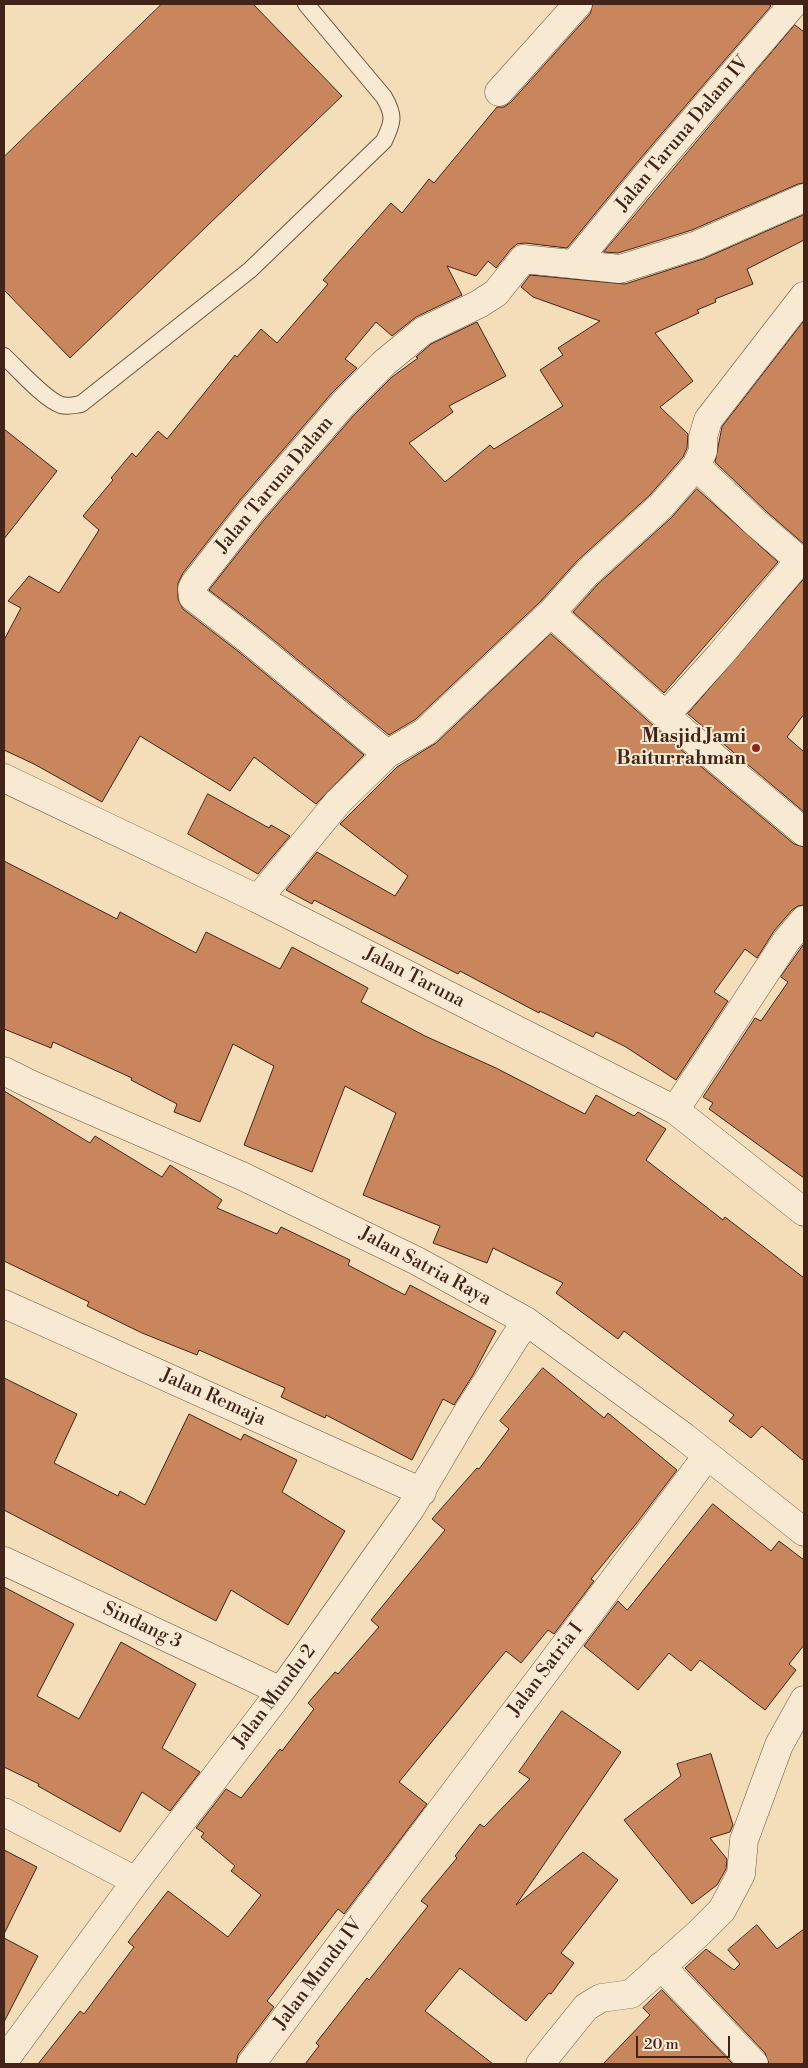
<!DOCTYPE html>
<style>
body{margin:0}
#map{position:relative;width:808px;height:2068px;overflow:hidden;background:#f4deb9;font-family:"Libre Bodoni",serif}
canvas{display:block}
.frame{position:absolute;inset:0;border:5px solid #422418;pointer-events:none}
.scale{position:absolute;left:636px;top:2036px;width:94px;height:22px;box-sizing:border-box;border:2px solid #422418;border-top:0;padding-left:6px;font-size:15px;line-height:18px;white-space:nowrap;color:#422418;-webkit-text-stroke:4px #f8ead2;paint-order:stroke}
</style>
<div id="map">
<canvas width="808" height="2068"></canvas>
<div class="frame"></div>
<div class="scale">20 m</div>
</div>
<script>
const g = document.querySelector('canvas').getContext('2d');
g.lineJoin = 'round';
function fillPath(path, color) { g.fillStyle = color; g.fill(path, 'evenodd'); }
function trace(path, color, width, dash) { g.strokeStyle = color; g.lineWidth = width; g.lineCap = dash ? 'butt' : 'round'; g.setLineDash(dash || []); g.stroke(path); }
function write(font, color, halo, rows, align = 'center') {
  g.font = font + ' "Libre Bodoni",serif'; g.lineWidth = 4; g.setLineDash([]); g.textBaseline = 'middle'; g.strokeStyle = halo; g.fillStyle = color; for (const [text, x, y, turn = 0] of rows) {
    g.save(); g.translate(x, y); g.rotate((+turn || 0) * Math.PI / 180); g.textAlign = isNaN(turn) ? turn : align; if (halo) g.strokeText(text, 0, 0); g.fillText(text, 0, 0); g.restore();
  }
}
const building = new Path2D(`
 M162,4H253L342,96L70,358L4,290V157Z
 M593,4H768L771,6L634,166L567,248L525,243L517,244L511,249L496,268L488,261L476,276L447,266L462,295L416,317L392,336L376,322L345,359L357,368L331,394L240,500L183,573L178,583V599L183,609L239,652L364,755L316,804L254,757L230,791L140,736L102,802L34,764L4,750V640L21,608L8,601L29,576L59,593L99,530L83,516L113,480L111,478L132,453L136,457L158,431L167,439L235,355L237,357L261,329L277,343L328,284L323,280L391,203L402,213L429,179L434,183L497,107H504L511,102L590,14Z
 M795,25L804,32V183L798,184L692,230L618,253L604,252Z
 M804,215V240L747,269L753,284L715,299L716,302L697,310L699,313L655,333L693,381L660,407L688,434L687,448L683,457L650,495L577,561L540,602L416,719L389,735L259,628L209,590L264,520L354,415L392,377L418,358L416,357L431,344L477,322L506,376L449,406L453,412L409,443L445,482L490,445L494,449L563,406L540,370L563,355L558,348L600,321L533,297L521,287L530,275L625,284L703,259Z
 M804,321V544L767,512L715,462L722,427Z
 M4,429L57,471L4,539Z
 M697,489L778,562L664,693L573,612L598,584L671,518Z
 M804,579V714L787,737L804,752V812L688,714Z
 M551,634L674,744L794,844L804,847V905L798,906L792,910L774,931L757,958L745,949L714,992L728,1001L676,1080L626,1047L596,1032L593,1037L540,1011L539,1013L460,971L458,974L314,900L312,904L286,890L317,852L395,896L408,876L340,824L397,767L436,743Z
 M208,794L269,828L271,825L290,836L258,874L188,834Z
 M4,861L117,919L120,912L196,953L206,932L280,969L292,947L368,988L361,1002L425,1036L496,1068L585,1114L596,1095L634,1116L638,1112L666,1129L646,1160L723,1220L725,1217L804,1278V1461L762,1426L751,1438L729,1421L734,1415L624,1331L618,1339L556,1293L563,1283L493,1248L487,1263L433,1243L440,1226L363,1195L396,1113L345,1086L312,1172L244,1145L274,1066L233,1044L200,1122L174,1112L177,1104L131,1080L132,1078L53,1042L51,1048L4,1029Z
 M804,944V1178L709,1109L713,1103L703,1097L755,1018L761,1021L788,982L781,977Z
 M4,1091L90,1143L95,1136L162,1177L170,1165L222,1200L217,1208L277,1234L281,1227L350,1260L348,1265L405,1295L410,1285L496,1331L473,1375L454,1405L443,1399L412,1460L326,1415L325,1418L281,1397L285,1388L199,1350L197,1355L142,1333L87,1306L89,1302L4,1261Z
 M543,1368L604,1418L608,1413L677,1470L636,1524L591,1579L594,1581L554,1634L548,1630L521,1663L506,1651L399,1782L427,1804L344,1914L338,1909L267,2001L274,2007L238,2055L236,2064H38L80,2011L84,2014L134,1947L128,1942L168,1891L228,1937L261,1895L231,1871L235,1866L201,1837L204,1833L196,1828L226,1789L241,1798L280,1749L282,1751L314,1709L308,1703L335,1672L338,1674L379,1627L371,1620L445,1530L432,1519L477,1468L479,1469L509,1429L500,1421Z
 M4,1378L77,1414L54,1463L118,1496L120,1491L145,1505L189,1414L241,1440L244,1434L297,1460L282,1492L345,1531L288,1625L231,1590L216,1621L4,1510Z
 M713,1504L771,1551L779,1541L804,1560V1645L789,1664L796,1670L765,1710L700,1660L691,1671L669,1653L638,1690L584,1646L618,1601L627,1610Z
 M4,1587L74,1624L37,1696L79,1719L121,1642L196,1684L162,1748L200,1772L170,1811L142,1792L120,1832L38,1786L39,1784L4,1767Z
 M562,1711L621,1752L516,1905L583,1852L618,1880L561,1953L574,1963L551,1994L549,1993L526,2021L460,1968L425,2011L493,2064H305L319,2046L316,2043L367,1978L369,1980L428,1906L421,1901L457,1858L455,1856L480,1824L484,1827L530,1779L519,1772Z
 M711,1754L733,1825L730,1832L710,1838L727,1859L726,1869L717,1885L692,1904L624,1820L681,1776L677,1764Z
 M4,1850L37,1867L4,1934Z
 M757,1925L777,1949L804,1929V2064H769L765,2053L685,1968L706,1949L734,1970L740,1964L728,1950Z
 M4,1938L38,1956L4,2022Z
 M662,1990L733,2064H603L650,2015L643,2008Z`);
fillPath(building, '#c9865c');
trace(building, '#422418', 1);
const service = new Path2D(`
 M4,356C17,368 45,400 61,405C68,407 74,405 81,404L250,270L384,141C393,122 395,116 384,97L306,4`);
const minor = new Path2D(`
 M499,92L578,4
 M574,264L646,176L793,4
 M696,466L757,524L804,564
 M551,613L684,732L804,832
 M666,715L720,655L800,560
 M387,754L249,640L193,597L192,589L195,583L252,510L343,404L384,363L423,331L479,304L496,293L523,259L620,269L697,245L804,198
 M258,899L338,802L387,754L425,732L551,613L587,573L661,506L696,466L703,451V437L708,420L804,296
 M4,1071L30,1084L242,1176L417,1261L526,1321L683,1436L804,1532
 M675,1110L787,940L804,920
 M4,1304L422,1492
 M4,1561L281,1691
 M4,1812L136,1881
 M661,1966L754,2064
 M4,2061L136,1881L281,1691L411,1508L467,1413L526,1321
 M251,2064L707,1456
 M540,2064L586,2007L601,1998L631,1994L699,1933L722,1910L741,1874L744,1840L779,1745L804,1700`);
const tertiary = new Path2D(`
 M4,778L258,899L675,1110L804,1212`);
trace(service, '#6e5240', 18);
trace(minor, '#6e5240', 29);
trace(tertiary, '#6e5240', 29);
trace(service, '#f8ead2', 16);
trace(minor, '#f8ead2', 28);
trace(tertiary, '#f8ead2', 28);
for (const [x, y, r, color] of [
 [756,748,5,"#8f2418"]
]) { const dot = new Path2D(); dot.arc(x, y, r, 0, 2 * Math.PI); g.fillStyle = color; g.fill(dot); trace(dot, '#f8ead2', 2); }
write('19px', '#422418', '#f8ead2', [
 ["Jalan Taruna Dalam IV",683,134,-50],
 ["Jalan Taruna Dalam",275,485,-50],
 ["Jalan Taruna",414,978,27],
 ["Jalan Satria Raya",425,1267,28],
 ["Jalan Remaja",213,1398,24],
 ["Sindang 3",142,1626,25],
 ["Jalan Satria I",546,1670,-53],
 ["Jalan Mundu 2",275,1697,-53],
 ["Jalan Mundu IV",319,1974,-53]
]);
write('bold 19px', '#422418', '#f8ead2', [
 ["Masjid Jami",746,737],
 ["Baiturrahman",746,759]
], 'right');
</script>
